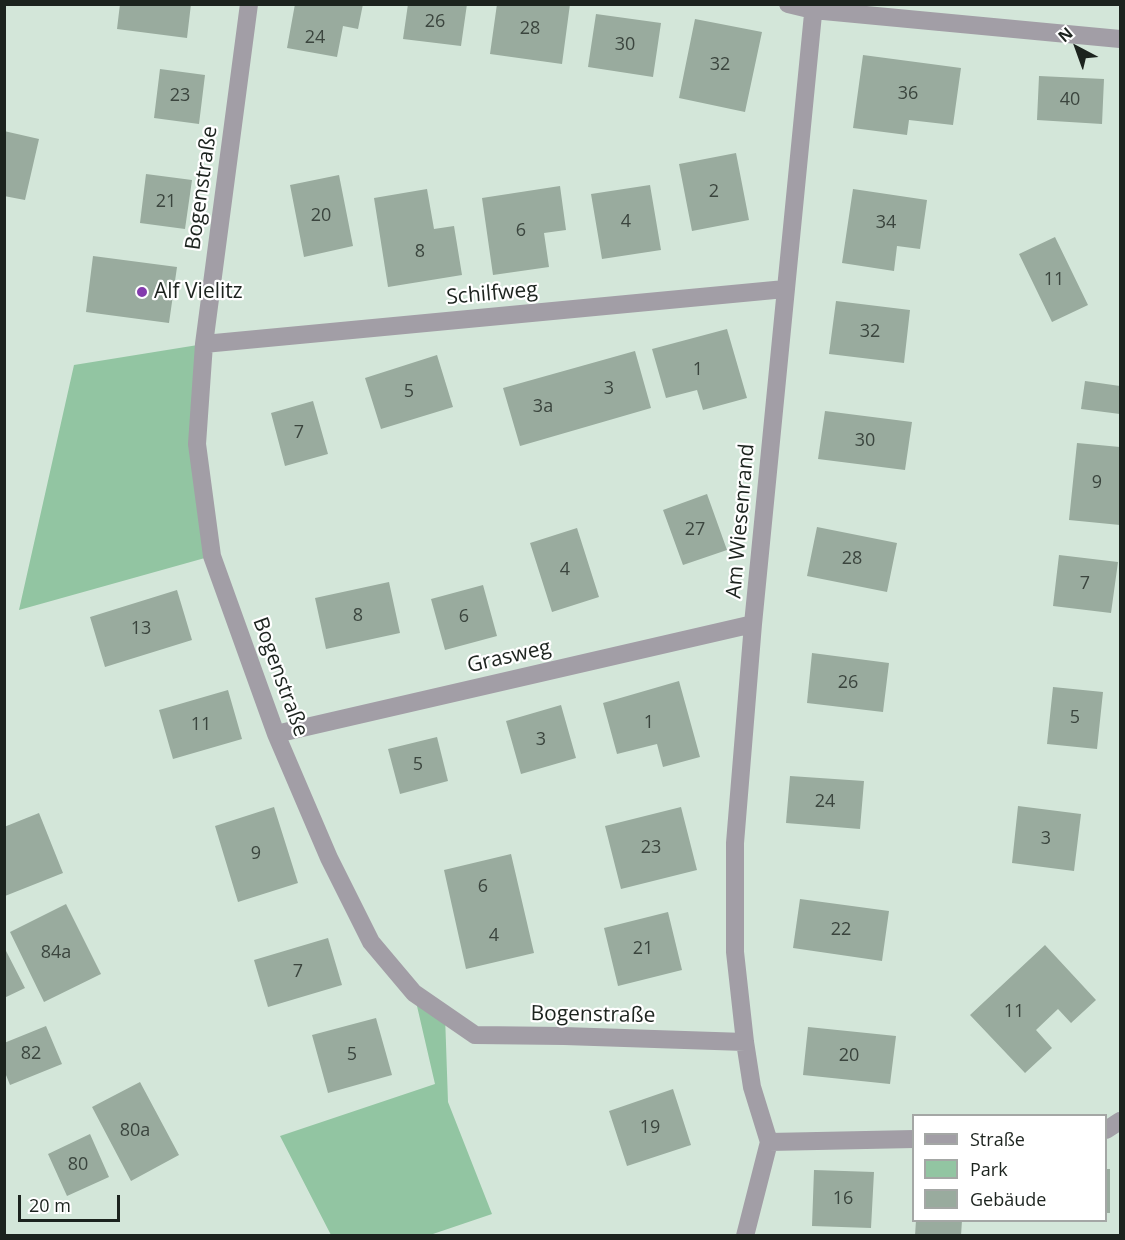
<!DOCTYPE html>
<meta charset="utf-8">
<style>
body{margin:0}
#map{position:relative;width:1125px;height:1240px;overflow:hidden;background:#d3e6d9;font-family:"Open Sans",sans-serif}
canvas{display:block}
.frame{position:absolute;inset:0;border:6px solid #1c231e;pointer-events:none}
.legend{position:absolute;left:912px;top:1114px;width:195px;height:108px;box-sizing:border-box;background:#fff;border:2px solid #a4a7a5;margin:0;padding:8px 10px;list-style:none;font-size:18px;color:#1c231e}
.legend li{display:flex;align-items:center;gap:12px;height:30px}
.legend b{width:30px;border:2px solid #a4a7a5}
.north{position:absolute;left:1047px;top:18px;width:60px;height:60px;-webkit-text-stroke:4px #fff;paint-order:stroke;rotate:319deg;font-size:16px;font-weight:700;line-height:24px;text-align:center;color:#1c231e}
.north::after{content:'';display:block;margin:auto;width:21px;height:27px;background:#1c231e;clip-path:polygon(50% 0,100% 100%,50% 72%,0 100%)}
.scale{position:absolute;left:18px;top:1195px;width:102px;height:27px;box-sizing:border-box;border:3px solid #1c231e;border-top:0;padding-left:8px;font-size:18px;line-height:21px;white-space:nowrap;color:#1c231e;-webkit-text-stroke:4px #fff;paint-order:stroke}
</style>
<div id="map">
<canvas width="1125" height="1240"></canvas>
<div class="frame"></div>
<ul class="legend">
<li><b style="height:8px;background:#a29ea6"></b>Straße</li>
<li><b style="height:16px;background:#92c5a2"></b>Park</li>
<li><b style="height:16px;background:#99ab9e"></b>Gebäude</li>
</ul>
<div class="north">N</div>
<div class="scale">20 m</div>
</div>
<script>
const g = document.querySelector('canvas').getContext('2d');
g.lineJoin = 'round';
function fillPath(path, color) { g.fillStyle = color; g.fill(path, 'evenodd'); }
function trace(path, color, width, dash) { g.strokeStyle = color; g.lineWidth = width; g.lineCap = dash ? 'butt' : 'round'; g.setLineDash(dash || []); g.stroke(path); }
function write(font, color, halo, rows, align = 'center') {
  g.font = font + ' "Open Sans",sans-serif'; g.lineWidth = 4.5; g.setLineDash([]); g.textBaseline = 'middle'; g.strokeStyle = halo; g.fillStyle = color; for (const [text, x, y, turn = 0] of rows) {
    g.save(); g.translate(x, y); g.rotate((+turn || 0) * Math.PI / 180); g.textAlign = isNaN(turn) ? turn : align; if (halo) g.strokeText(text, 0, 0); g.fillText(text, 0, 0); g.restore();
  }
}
fillPath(new Path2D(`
 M204,344L197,444L212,556L19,610L74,365Z
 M414,993L445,1015L448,1102L492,1214L430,1235H331L280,1136L435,1084Z`), '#92c5a2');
fillPath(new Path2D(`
 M120,4H191L187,38L117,29Z
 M295,4H363L358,29L343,26L337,57L287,48Z
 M408,4H467L461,46L403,39Z
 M497,4H570L562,64L490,54Z
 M596,14L661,23L653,77L588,67Z
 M695,19L762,32L745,112L679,98Z
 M863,55L961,68L953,125L909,120L907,135L853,128Z
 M160,69L205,75L199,124L154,118Z
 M1039,76L1104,79L1102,124L1037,120Z
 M4,131L39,139L25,200L4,196Z
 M736,153L749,220L692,231L679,164Z
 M146,174L192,180L185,229L140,223Z
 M339,175L353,246L304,257L290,185Z
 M650,185L661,250L602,259L591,194Z
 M560,186L566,230L544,233L549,267L493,275L482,198Z
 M427,189L434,229L454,226L462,275L388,287L374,198Z
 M853,189L927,200L920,249L897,246L894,271L842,263Z
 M1055,237L1088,305L1052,322L1019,254Z
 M93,256L177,267L169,323L86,312Z
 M836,301L910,310L904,363L829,354Z
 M727,329L747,398L703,410L697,390L666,398L652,349Z
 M635,351L651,408L520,446L503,388Z
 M437,355L453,407L381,429L365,378Z
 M1085,381L1120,386V414L1081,409Z
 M313,401L328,454L285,466L271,413Z
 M825,411L912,422L905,470L818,459Z
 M1077,443L1120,447V525L1069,520Z
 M707,494L727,550L683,565L663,510Z
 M817,527L897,543L887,592L807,576Z
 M577,528L599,597L552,612L530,543Z
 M1059,555L1118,562L1111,613L1053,606Z
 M389,582L400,633L326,649L315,598Z
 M483,585L497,636L445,650L431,599Z
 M177,590L192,640L105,667L90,617Z
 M812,653L889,663L883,712L807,703Z
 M679,681L700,757L663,767L657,744L617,754L603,703Z
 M1053,687L1103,692L1097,749L1047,744Z
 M228,690L242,739L173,759L159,710Z
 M561,705L576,758L521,774L506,721Z
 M437,737L448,781L400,794L388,749Z
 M790,776L864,781L860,829L786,823Z
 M1018,806L1081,814L1074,871L1012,863Z
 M274,807L298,883L238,902L215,826Z
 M681,807L697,870L621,889L605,826Z
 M39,813L63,873L5,896L4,827Z
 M511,854L534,953L466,969L444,870Z
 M800,899L889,911L882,961L793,948Z
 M66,904L101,974L44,1002L10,932Z
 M668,912L682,970L618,986L604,928Z
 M328,938L342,985L268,1007L254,960Z
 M1045,945L1096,1000L1071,1023L1058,1009L1036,1030L1052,1048L1025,1073L970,1015Z
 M4,947L25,988L4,998Z
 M376,1018L392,1075L328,1093L312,1035Z
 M46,1026L62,1064L10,1085L4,1070V1043Z
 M808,1027L896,1036L890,1084L803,1075Z
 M140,1082L179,1155L131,1181L92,1107Z
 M673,1089L691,1145L627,1166L609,1111Z
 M90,1134L109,1177L67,1196L48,1154Z
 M1106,1169H1110V1213H1106Z
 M814,1170L874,1172L871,1228L812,1226Z
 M916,1220H962L961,1236H915Z`), '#99ab9e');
trace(new Path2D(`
 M249,4L204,344L197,444L212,556L276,734L329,858L371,942L414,993L475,1035L564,1036L745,1042
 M788,4L813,10L1120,39
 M204,344L785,289
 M276,734L753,624
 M1106,1130L1120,1121
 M769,1142L914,1139
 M745,1236L769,1142L752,1087L745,1042L735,952V843L753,624L814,4`), '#a29ea6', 18);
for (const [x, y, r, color] of [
 [142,292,6,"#833aad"]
]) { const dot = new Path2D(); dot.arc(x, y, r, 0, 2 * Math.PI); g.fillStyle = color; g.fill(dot); trace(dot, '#fff', 2); }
write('18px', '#3b453e', null, [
 ["26",435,22],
 ["28",530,29],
 ["24",315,38],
 ["30",625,45],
 ["32",720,65],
 ["36",908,94],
 ["23",180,96],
 ["40",1070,100],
 ["2",714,192],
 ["21",166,202],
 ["20",321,216],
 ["4",626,222],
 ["34",886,223],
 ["6",521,231],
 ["8",420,252],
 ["11",1054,280],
 ["32",870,332],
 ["1",698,370],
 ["3",609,389],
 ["5",409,392],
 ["3a",543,407],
 ["7",299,433],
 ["30",865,441],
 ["9",1097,483],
 ["27",695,530],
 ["28",852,559],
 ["4",565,570],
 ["7",1085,584],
 ["8",358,616],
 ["6",464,617],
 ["13",141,629],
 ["26",848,683],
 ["5",1075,718],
 ["1",649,723],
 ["11",201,725],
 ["3",541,740],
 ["5",418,765],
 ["24",825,802],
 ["3",1046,839],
 ["23",651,848],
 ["9",256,854],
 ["6",483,887],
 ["22",841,930],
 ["4",494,936],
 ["21",643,949],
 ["84a",56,953],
 ["7",298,972],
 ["11",1014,1012],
 ["82",31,1054],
 ["5",352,1055],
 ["20",849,1056],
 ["19",650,1128],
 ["80a",135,1131],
 ["80",78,1165],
 ["16",843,1199]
]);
write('21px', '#1c231e', '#fff', [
 ["Bogenstraße",202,188,-82],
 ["Schilfweg",492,294,-5],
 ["Am Wiesenrand",741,521,-85],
 ["Grasweg",509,657,-13],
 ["Bogenstraße",280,677,70],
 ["Bogenstraße",593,1015,1]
]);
write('21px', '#1c231e', '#fff', [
 ["Alf Vielitz",154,292]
], 'left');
</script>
